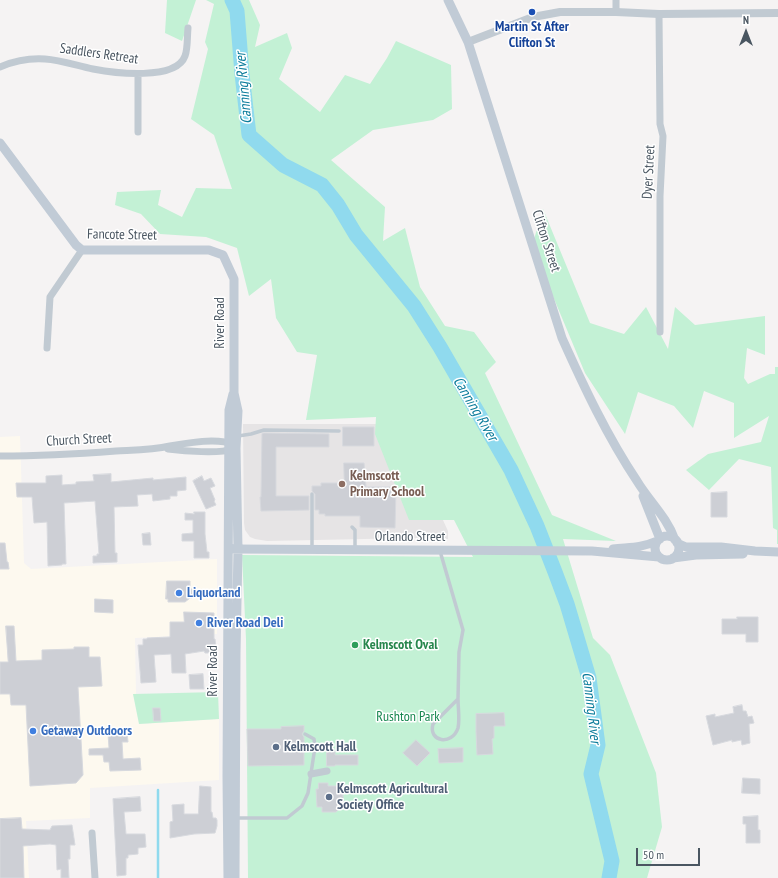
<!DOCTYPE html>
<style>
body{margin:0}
#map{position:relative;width:778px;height:878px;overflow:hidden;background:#f5f3f3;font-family:"PT Sans Narrow",sans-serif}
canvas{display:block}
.north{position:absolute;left:726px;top:12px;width:40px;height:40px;-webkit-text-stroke:3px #fff;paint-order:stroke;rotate:0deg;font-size:11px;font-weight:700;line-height:16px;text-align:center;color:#4a5661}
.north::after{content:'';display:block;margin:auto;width:14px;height:18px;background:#4a5661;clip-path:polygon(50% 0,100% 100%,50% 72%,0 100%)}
.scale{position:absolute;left:636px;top:848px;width:64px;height:18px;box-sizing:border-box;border:2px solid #4a5661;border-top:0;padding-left:5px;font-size:12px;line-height:14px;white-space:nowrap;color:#4a5661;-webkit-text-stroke:3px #fff;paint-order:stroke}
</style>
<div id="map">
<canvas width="778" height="878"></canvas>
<div class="north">N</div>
<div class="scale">50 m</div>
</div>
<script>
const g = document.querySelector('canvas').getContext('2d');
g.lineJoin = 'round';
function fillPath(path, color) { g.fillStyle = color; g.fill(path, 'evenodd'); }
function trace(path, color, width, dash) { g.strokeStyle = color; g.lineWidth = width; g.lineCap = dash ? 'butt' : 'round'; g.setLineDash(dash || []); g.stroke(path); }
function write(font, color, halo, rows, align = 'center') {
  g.font = font + ' "PT Sans Narrow",sans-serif'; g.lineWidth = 3; g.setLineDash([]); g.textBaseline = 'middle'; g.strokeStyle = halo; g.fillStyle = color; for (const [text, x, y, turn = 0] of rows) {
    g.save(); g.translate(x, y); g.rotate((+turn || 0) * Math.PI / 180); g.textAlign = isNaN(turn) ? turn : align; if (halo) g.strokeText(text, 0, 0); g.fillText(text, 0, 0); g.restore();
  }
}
fillPath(new Path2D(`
 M20,436L24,563L31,569L217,559V634L135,638L136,694H133L139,724L219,719V780L90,788V818L26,821L29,878H0V437Z`), '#fdf9ef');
fillPath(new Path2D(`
 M243,424H378L437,507L448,531V539L413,538L267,541L255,539L250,537L245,530L244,523Z`), '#e6e4e5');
fillPath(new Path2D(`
 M167,0H196L182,41L165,33Z
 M206,0H249L260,25L255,47L287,33L292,48L279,79L320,112L345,75L370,84L387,58L396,41L451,65L452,109L433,120L373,130L331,160L385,207L383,241L405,228L420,287L445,326L474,332L496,362L485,373L552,515L616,541L563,539L593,638L610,655L656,773L662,827L647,878H248L246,639L242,555L473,557L454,520H409L375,434L376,417L306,420L317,355L297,352L276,318L271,279L249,296L237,248L206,237L160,234L141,214L115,205L117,192L161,190L158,205L182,217L196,188L232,189L214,135L191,119L208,49L205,42L214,4Z
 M543,209L590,323L624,334L646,307L668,349L675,307L695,325L765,316V355L747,348L744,378L748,384L770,374H775V367H778V544H777V530L773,528L771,467L739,459L709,490L686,470L708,454L761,442L769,416L734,438V403L704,391L693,428L674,406L638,392L625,434L585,373L532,246Z
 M218,692L219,719L139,724L133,694Z`), '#c3f1d5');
trace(new Path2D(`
 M158,790V878`), '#90daee', 2.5);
trace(new Path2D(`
 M232,0L237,11L242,74L249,135L283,165L322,185L338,205L356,235L414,306L440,347L511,470L537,526L555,572L567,604L589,678L598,745L591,774L612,861L609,878`), '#90daee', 15);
const building = new Path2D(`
 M343,427H374V446H343Z
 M264,433L329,434V447H276V496H309V510L261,511L260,497H261L262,434Z
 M344,463H364L366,487H396L395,528L360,527V516H325V514H319V510H315V494L312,491V486H321V483H344Z
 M111,474V482L153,478V480L186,477V490L177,491V496H170V499L153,501L152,494L137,495L138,506L114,507L115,553H117V562L93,563V556H97V554H99L95,501L64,503L66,564H62V565L48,566L47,522L34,523L32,497H17L16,483H46V476L62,475V485L76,484V482L94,481L93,475Z
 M202,476L204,481L211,478L215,486L210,488L215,500L214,501L216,505L206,509L193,481Z
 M727,492V517H711V493Z
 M194,512H205V534L207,552H209V558H194V541H182V534L193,533V520H185V513L194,514Z
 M150,533L151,545H143L142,534Z
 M0,543H5L7,562H8L9,569H0Z
 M167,581H190V589H192V598H190L185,602H168V599H166Z
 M95,599L113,600V613L95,612Z
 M184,612L214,613V639H215L216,647H214L215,653H205L204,651L185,654L186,673H172L171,654L154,655L156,682L141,683L138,645H143V639H147V638L170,637V622H184Z
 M737,617H758V642H746V634H722V619H737Z
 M6,626H14L16,661L42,660V650L74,649V647H89V657H100L102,686L78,687L83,775L76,783L30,786L26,705H11L10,694H0V662H8Z
 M203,674L204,689H190L189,675Z
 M742,705L743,711H746L748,717L752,716L754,723L749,724L750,743L742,745L741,740L732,742V740L713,745L706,716L715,714V717L734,713L733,707Z
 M153,708H160L161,721H154Z
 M504,713L505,726H494V738L492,739L493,754L477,755L476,731V714Z
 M304,726V731L302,734L304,737V765L248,766L247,729H281V727Z
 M127,732L128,742H122L123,759L140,758L141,770L110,771L109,762H104L103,755H89V749L109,748L108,733Z
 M416,740L430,753L417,766L403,753Z
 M463,748V762L439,763L438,749Z
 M327,749L335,750V755H358V765H335V766H327Z
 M743,778L760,779V794L742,793Z
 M319,783H328V786H338V788H343V805L336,812H322V807H317L316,789H318Z
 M200,786L211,787V812H212L213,818H216L217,820V826L215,833L194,834L170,838V822L173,821L172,805L184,804V814H198Z
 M140,797L141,811L124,812L126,834H145L146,847L138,848V854L128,855V858H126V875L117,876L113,799Z
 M758,816V830H760V843H746V824H743V817Z
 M21,818L22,829L50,830L52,826L72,825L75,845H70V859H68L69,878H61V869L57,870L56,845L50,844L23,846L24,878H0V819Z`);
fillPath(building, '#cdcfd5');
trace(building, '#d7d9de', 1);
trace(new Path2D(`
 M238,436L251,434L264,430L339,431
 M352,527L355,530V549
 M312,549V494
 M440,551L463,630L459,652L458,699L433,724C428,742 452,746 458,728C460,719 458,708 458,699
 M236,818H287L302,806L308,793L315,747L314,739L305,734`), '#c1cad2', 3.5);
trace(new Path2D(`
 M616,12V0
 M659,14L660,124L663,136L660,196V332
 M0,67C14,61 30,58 45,59C61,60 78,66 93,69C114,73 176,81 185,56C188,48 187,37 188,28
 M138,74V132
 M47,348L50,297L82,250
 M168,449C184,451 219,454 233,449
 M0,456C39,456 77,454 116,451C134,450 152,450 170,446C186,443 219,437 233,445
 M311,774L327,771
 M92,833L95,878`), '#c1cad2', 7);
trace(new Path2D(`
 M468,42L533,17L560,12H616L659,14L778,13`), '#c1cad2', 8);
trace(new Path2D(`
 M448,0L468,42L562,338C584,387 607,436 637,481C649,501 667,517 675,540
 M0,143L76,245L82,250H209L223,255L234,279V393L238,411L236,448L238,549L236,653L235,878
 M643,496L660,539
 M655 548a12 12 0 1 1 24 0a12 12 0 1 1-24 0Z
 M677,543L686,547H721L755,551L778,552
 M233,549L592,551L659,557
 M613,549C630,547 641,548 657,541
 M673,558L696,555L743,554
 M228,878L227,776L229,410L233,394`), '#c1cbd6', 9);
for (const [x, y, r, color] of [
 [532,12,4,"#1a4fb4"],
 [342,484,4,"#8d6e63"],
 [179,593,4,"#3f7fe0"],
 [199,623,4,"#3f7fe0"],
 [355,645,4,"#2e9e5b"],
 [33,731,4,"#3f7fe0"],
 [276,747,4,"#5c6f8a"],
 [329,797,4,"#5c6f8a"]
]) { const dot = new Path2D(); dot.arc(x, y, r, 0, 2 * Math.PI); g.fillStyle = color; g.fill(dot); trace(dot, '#fff', 1.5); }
write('bold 14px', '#164399', '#fff', [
 ["Martin St After",532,27],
 ["Clifton St",532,43]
]);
write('14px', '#4a5661', '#fff', [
 ["Saddlers Retreat",99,54,8],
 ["Dyer Street",649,172,-87],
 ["Fancote Street",122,235,1],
 ["Clifton Street",546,241,72],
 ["River Road",220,323,-90],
 ["Church Street",79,440,-3],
 ["Orlando Street",410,537],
 ["River Road",213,671,-90]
]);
write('bold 14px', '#785e54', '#fff', [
 ["Kelmscott",350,476],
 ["Primary School",350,492]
], 'left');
write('bold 14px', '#366cbe', '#fff', [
 ["Liquorland",187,593],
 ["River Road Deli",207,623],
 ["Getaway Outdoors",41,731]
], 'left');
write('bold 14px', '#27864d', '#fff', [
 ["Kelmscott Oval",363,645]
], 'left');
write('14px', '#17864f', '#fff', [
 ["Rushton Park",408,717]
]);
write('bold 14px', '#4e5e75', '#fff', [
 ["Kelmscott Hall",284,747],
 ["Kelmscott Agricultural",337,789],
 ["Society Office",337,805]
], 'left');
write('italic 15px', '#0c7c9b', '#fff', [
 ["Canning River",244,88,-95],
 ["Canning River",475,409,59],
 ["Canning River",591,708,83]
]);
</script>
